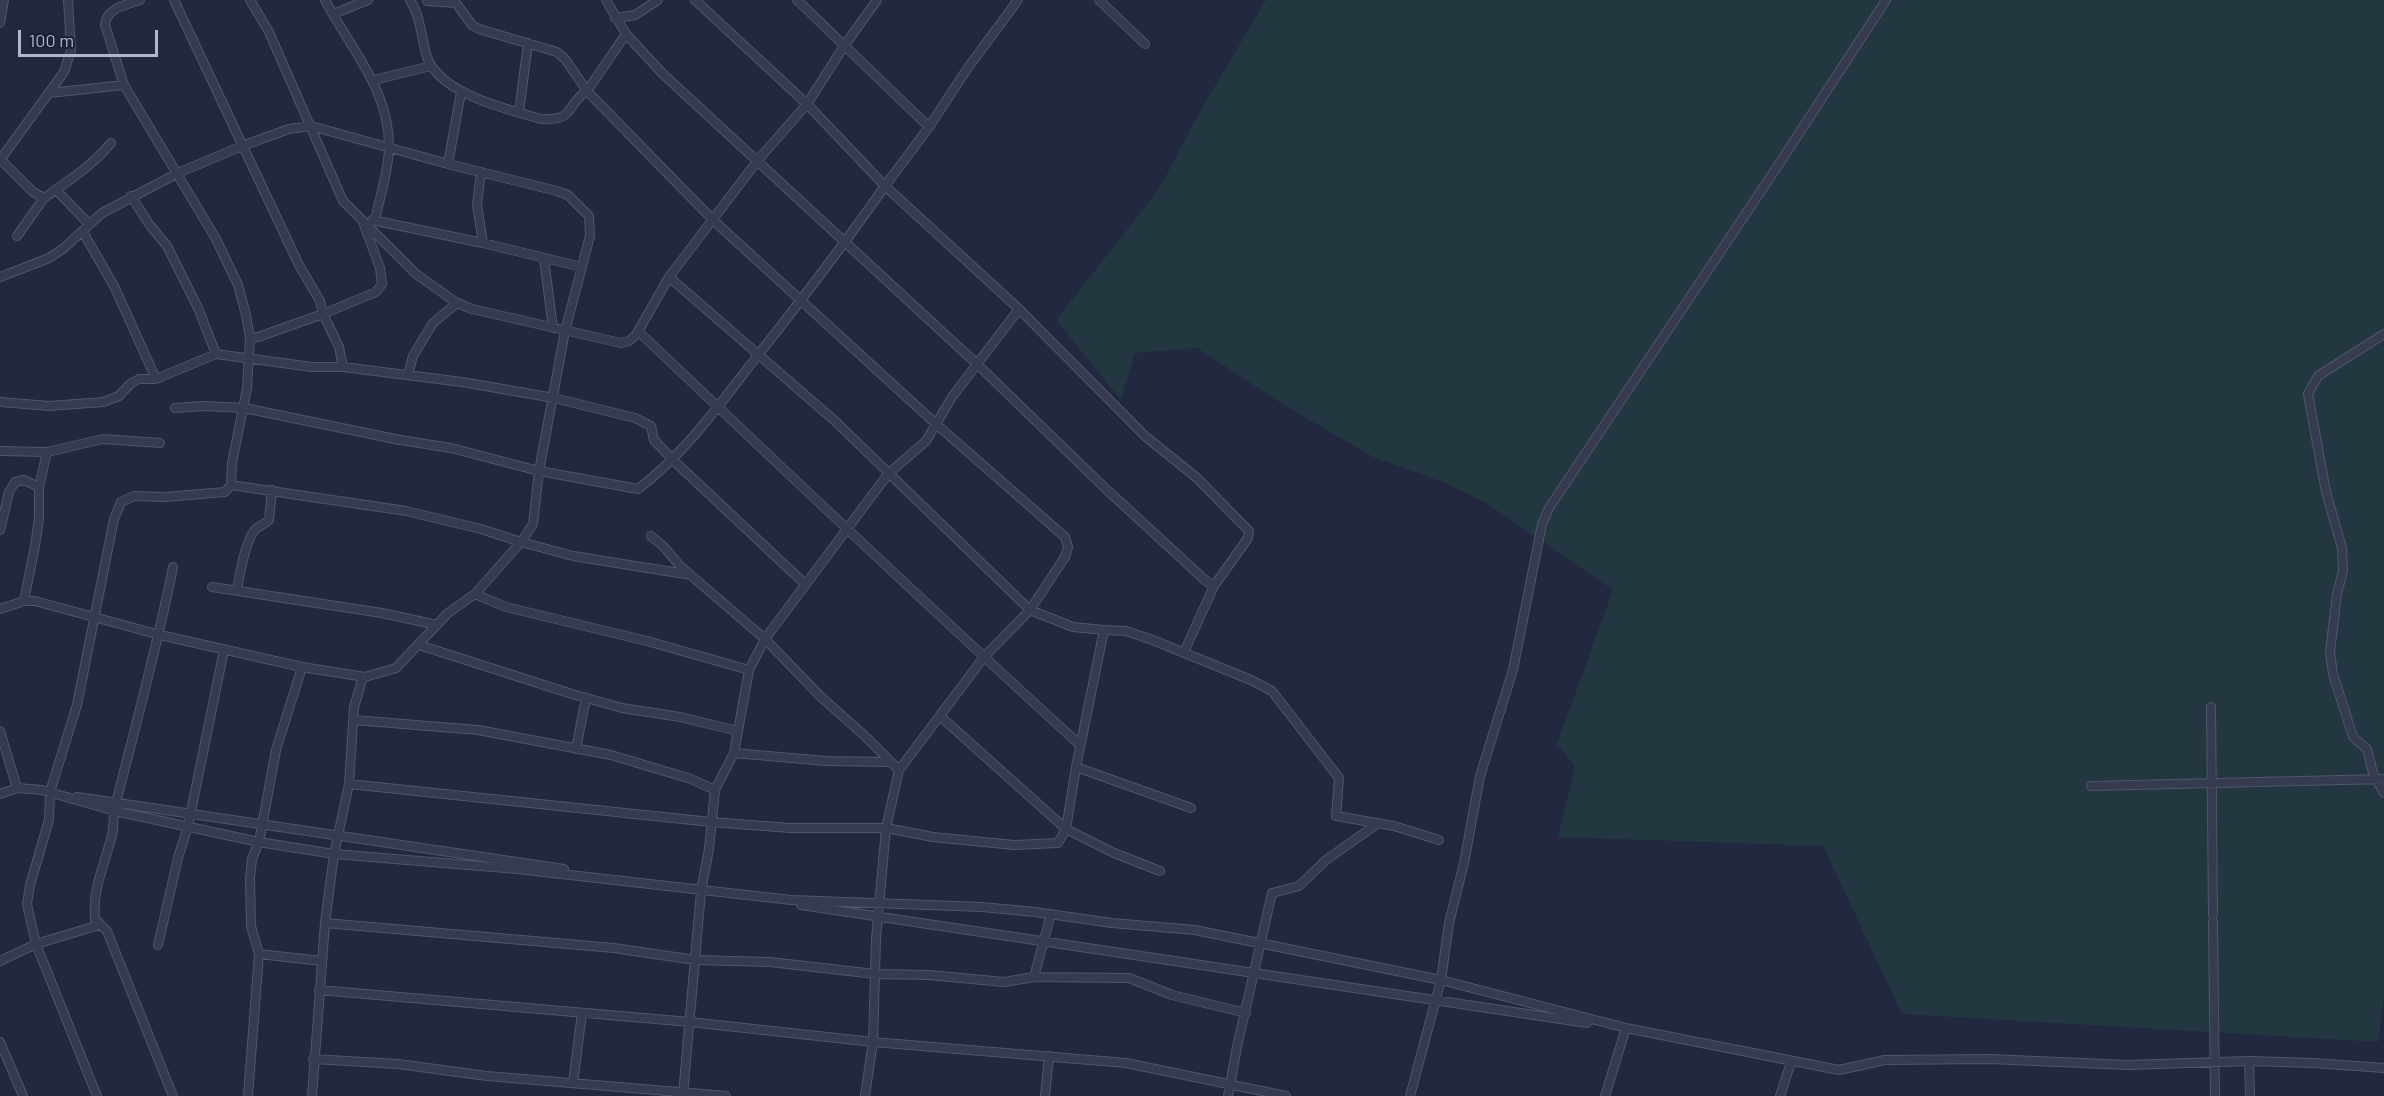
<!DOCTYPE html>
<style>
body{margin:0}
#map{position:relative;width:2384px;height:1096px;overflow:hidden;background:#21283f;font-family:Barlow,sans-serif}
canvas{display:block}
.scale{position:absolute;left:18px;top:30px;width:140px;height:27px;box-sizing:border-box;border:3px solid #b1b6ca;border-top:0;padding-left:8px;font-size:18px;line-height:21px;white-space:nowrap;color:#b1b6ca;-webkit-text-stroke:4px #1b2034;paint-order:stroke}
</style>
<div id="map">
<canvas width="2384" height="1096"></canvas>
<div class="scale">100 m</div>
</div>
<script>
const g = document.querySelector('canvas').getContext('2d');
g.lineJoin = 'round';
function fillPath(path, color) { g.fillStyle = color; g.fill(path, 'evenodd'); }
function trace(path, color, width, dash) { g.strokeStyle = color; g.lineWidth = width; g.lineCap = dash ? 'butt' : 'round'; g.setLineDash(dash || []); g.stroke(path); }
fillPath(new Path2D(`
 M1266,0H2384V994L2378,1042L1902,1014L1823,846L1558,837L1575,766L1557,744L1613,590L1486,503L1443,482L1373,457L1284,405L1197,348L1135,353L1121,400L1056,320L1159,189L1200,111Z`), '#233740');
const street = new Path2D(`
 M174,0L299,265L320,301L323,314L376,292L382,284L380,268L363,222
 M250,0L269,32L343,201L416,274L457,303L472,309L621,343L629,341L636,335L669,277L758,160L807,104L695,0
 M325,0C350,48 390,90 389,148C389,170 379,199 375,221
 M410,0C421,17 421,38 427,57C440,94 507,109 541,119C576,121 565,105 587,91L626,34
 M606,0L626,34L663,74L978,365L1106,489L1206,581L1214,586L1184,652
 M797,0L929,127
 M1018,0L967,69L929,127L885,186L1019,309L1145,436L1197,478L1249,531L1248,538L1214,586
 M1099,0L1145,44
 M427,1L456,3L472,25L479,29L557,52L565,59L587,91L713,220L936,424L952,397L1019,309
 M333,14L368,0
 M615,18L635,15L658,0
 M0,23L4,0
 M374,80L431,66
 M49,93L124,85
 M519,112L528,43
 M0,160L64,72L71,50L68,0
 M1,160L33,192L44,198C68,181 92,166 111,143
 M448,164L461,92
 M481,172L477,205L483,243
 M56,190L89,224
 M131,196L149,224L167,246L198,308L216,354L312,367H343L462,382L554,398L635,418L651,426L654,440L673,460L805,584
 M372,220L483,243L582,267
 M83,232L115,288L156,379
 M17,236L44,198
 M544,259L553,328
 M0,277L49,258L64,248L102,213L178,173L242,146L289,129L311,126L448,164L557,191L568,195L589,216L590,236L565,331L539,471L533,524L521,542L475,594L448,613L396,668L365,677L302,667L276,750L259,842L252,859L250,878L251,926L259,954L248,1096
 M638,331C785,471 931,609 1080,745
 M2384,334L2318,376L2308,394L2326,492L2342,548L2343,571L2337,594L2330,652L2333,674L2353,737L2367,749L2373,773L2384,793
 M250,338L258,337L323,314L339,347L343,367
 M408,375L413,356L433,323L457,303
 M0,402L49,406L103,402L119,396L130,384L139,379H156L216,354
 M175,408L204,406L244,408L400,440L451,448L539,471L638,489C683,455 717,408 751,364C797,306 842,247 885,186L807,104L844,46L877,0
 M0,451L47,452L103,439L160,443
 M231,485L406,511L481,529L521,542L573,556L691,575
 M0,530L9,492L15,482L24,480L39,487
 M651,536L664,547L680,566L765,639L820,696L866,737L899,770
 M212,587L382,613L437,625
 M237,591C239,577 246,536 257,528C261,525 265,524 269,520L272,490
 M475,594L506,607L647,641L749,670
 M24,601L35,546L39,518V487L47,452
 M0,609L24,601H35L160,635L302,667
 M1104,630L1126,631L1150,639L1251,680L1272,691L1339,778L1336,816L1394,826L1439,840
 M419,645L572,694L622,708L680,717L738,731
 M2211,707L2213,915
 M940,716L1066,829L1114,853L1160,871
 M354,720L478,730L611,755L691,779L715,790L734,753L749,670L765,639L888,474L926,441L936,424L1065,537L1068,547L1065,557L1030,610L984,657L899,770L886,828L876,939L873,1042L865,1096
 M0,731L17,788
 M576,749L586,698
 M734,753L826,761L890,762
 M1076,767L1191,808
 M349,784L711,822L790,828H886L933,837L1014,845L1058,843L1066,829L1076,767L1104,630L1073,627L1030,610L835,421L669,277
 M2091,786L2384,779
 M0,794L17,788L42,790L115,811L259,842L334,854L517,869L791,900L982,907L1035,912L1112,923L1195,930L1441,980L1626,1028L1839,1070L1885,1060L1990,1059L2128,1065L2249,1061L2313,1063L2384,1068
 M77,797L564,869
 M801,905L1587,1023
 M2213,922L2215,1096
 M325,923L614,948L695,960L770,962L875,974L929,975L1004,982L1034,977L1129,978L1172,995L1246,1013
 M158,945L178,858L188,826L224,650
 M259,954L322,961
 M0,961L36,944L99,925
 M1034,977L1051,914
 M319,990L690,1022L873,1042L1126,1063L1286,1096
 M0,1042L23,1096
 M313,1059L398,1064L487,1076L726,1096
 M2249,1061L2250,1096
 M573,1083L582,1013
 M683,1095L701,891L709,849L715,790
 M97,1096L36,944L27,904L30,885L49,820L50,792L77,705L114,519L121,502L134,496L165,497L225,492L231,485L232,463L247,388L250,338L246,315L238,285L216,239L124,85L105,25C106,8 126,5 140,0
 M173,1096L107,931L95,919C92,890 105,863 112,835C114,826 113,816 115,807C135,727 157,648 173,567
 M312,1096L325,923L334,854L349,784L354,707L363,677
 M1045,1096L1049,1056
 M1228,1096L1237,1047L1272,893L1299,886L1326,860L1377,824
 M1410,1096L1441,980L1449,923L1464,863L1480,776L1513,670L1542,524L1549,508L1779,164L1886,0
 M1605,1096L1626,1028H1623
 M1780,1096L1791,1062`);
trace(street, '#51566a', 10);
trace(street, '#363b4f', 8);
</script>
